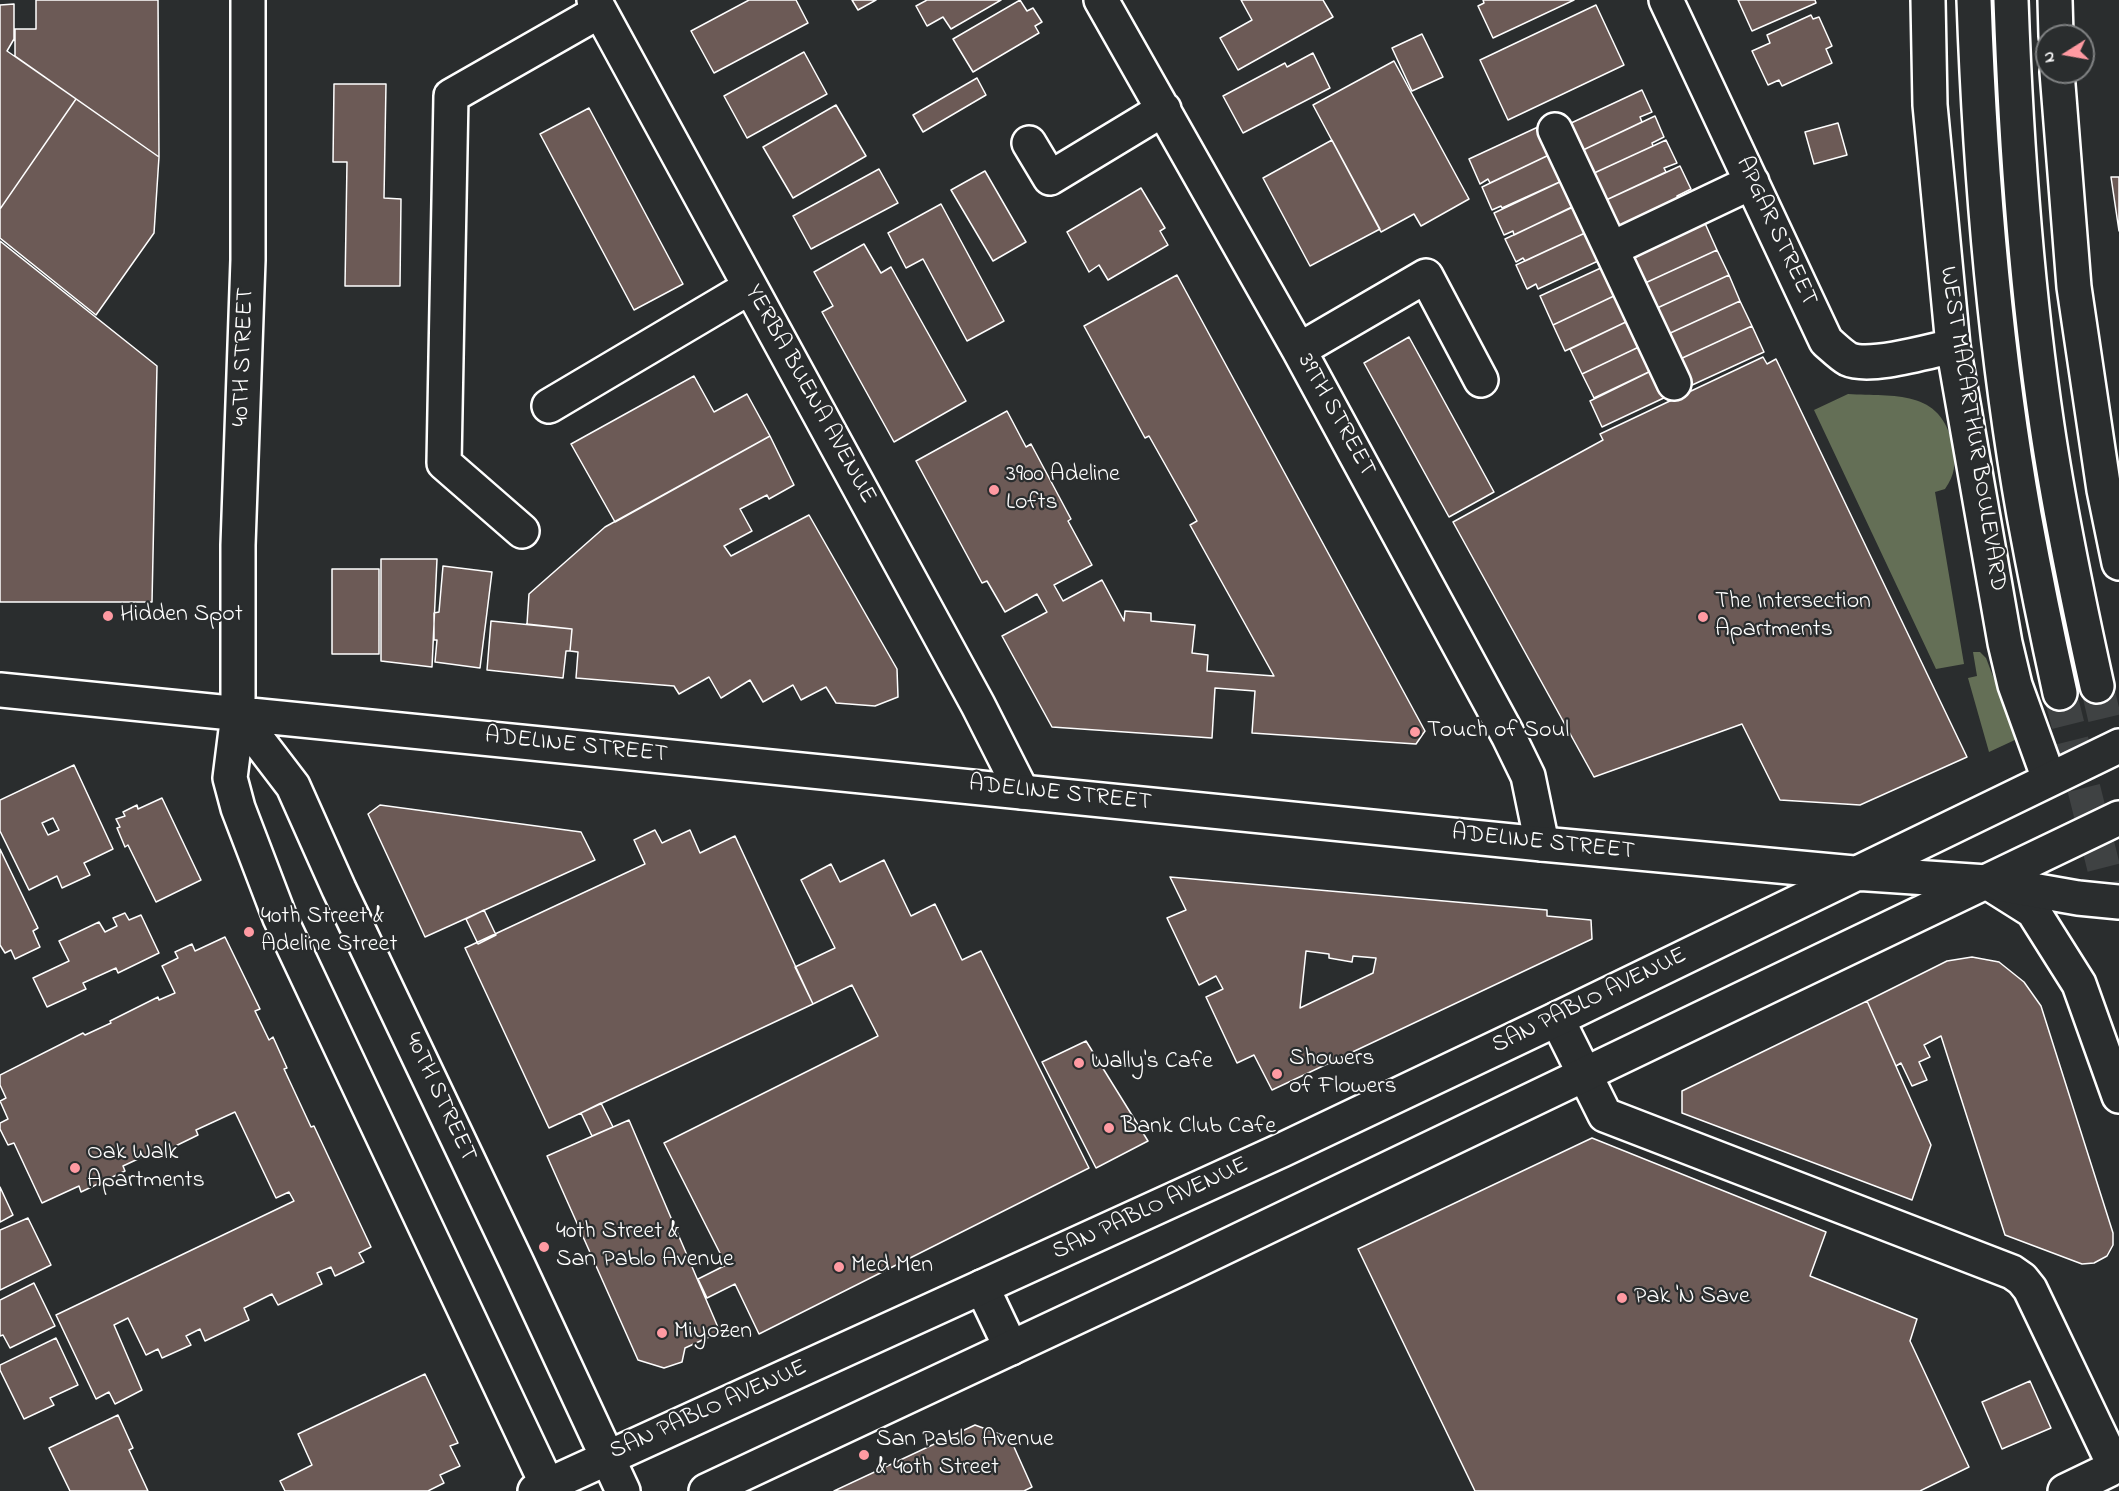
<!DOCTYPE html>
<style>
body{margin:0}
#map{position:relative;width:2119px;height:1491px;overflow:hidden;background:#2a2d2e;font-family:"Indie Flower",sans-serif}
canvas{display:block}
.north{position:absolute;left:2035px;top:24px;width:60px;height:60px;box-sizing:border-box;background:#2a2d2e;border:2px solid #7f8182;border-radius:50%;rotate:259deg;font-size:16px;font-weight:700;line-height:24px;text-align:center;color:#fff}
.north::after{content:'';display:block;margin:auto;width:21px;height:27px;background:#ff9aa2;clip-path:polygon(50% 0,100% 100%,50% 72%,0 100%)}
</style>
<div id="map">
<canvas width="2119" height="1491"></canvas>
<div class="north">N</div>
</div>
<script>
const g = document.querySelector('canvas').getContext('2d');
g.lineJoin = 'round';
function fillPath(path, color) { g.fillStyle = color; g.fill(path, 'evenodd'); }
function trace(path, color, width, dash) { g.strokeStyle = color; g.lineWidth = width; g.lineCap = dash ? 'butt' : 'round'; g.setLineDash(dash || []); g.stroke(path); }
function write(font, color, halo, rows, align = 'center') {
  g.font = font + ' "Indie Flower",sans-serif'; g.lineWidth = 4.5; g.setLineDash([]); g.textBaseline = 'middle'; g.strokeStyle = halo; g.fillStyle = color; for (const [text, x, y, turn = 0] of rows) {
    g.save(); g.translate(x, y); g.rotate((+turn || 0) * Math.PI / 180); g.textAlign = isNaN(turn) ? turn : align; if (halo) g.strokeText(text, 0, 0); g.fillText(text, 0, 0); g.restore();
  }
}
fillPath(new Path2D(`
 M1848,394C1894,397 1941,388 1953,446C1956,463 1955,475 1945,489L1935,492L1964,664L1936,669L1814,410Z
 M1973,652H1980L1986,658L2017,739L1989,752L1968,678L1977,676Z`), '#646f56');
const building = new Path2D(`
 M36,0H158L159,157L15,56V29H36Z
 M749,0H796L808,23L714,73L691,31Z
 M852,0H876L858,10Z
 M927,0H1001L951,29L943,17L927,26L916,6Z
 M1020,0L1027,11L1033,8L1042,22L1035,26L1039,33L973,72L953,39Z
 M1241,0H1323L1333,17L1238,70L1220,38L1252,20Z
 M1483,0H1574L1493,38L1478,6L1484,3Z
 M1738,0H1815L1816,3L1752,31Z
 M14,4V39L7,51L76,99L0,209V5Z
 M1596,5L1624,65L1508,120L1480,60Z
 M1811,15L1813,19L1819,17L1832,46L1826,49L1832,63L1782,86L1779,80L1768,85L1752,51L1770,43L1767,35Z
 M1422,34L1443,77L1412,91L1392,48Z
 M804,52L827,94L747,138L724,96Z
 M1313,53L1330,88L1243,133L1223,96L1285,63L1287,67Z
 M1394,61L1469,199L1421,226L1414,214L1381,232L1313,105Z
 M977,78L986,95L923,132L913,115Z
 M334,84H386L384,198L401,199L400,286H345L347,162H333Z
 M1642,90L1652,112L1640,117L1642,122L1581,151L1569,124Z
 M76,99L159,157L154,233L96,315L0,238V209Z
 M836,105L866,156L793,198L763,147Z
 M589,108L683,284L634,310L540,134Z
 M1655,116L1664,137L1652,143L1653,146L1592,174L1581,151Z
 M1838,123L1847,155L1814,164L1805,132Z
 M1538,127L1551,154L1490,183L1488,179L1480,184L1469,159Z
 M1332,140L1380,229L1310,266L1263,178Z
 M1666,140L1677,163L1664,168L1666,172L1604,201L1592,174Z
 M1551,154L1564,180L1502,208L1501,206L1492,210L1482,187Z
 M1680,166L1691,189L1677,196L1678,199L1617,227L1604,201Z
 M879,169L898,203L811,249L793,216Z
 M985,171L1026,242L993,261L951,190Z
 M2111,177H2119V231Z
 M1564,180L1576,205L1514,235L1513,231L1504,235L1494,213Z
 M1141,188L1165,228L1160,231L1168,245L1108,280L1099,265L1089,272L1067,232Z
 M941,204L1004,321L967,341L923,259L906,268L888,233Z
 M1573,207L1585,233L1525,261L1523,258L1516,262L1505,239Z
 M1704,221L1717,250L1643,284L1630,255Z
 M1585,233L1598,261L1538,289L1536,284L1527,289L1516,265Z
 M0,241L157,366L152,602H0Z
 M864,244L881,273L891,267L966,401L894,442L822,312L833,306L814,272Z
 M1717,250L1729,275L1655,309L1643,284Z
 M1603,267L1616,295L1553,325L1540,296Z
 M1177,275L1425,731L1416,744L1252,733L1255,691L1215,688L1212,738L1052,727L1002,636L1047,612L1037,594L1005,612L987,581L982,583L916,461L1007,411L1026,447L1031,444L1071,519L1068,521L1092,565L1054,585L1063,601L1102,580L1124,621L1125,611L1151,613V621L1195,625L1192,653L1208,655L1207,671L1274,676L1190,525L1197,521L1149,436L1145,438L1084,326Z
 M1729,275L1740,301L1666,335L1655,309Z
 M1616,295L1628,321L1565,351L1553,325Z
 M1740,301L1752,326L1678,360L1666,335Z
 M1632,319L1643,345L1582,374L1570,349Z
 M1752,326L1764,352L1690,386L1678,360Z
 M1409,337L1494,492L1449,517L1364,363Z
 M1643,345L1655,369L1594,398L1582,374Z
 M1763,357L1767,364L1776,359L1967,757L1860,805L1780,800L1742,724L1594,777L1453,522L1603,440L1600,434Z
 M1655,369L1668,396L1602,427L1590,401Z
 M694,376L714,412L747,394L770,436L615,522L571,444Z
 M770,436L794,485L769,499L767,495L740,509L752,531L724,546L731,556L809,515L897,669L898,697L875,706L836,703L826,687L801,700L793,685L763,702L750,680L721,698L709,677L679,694L674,686L576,678L578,652L570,651L572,629L527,624L529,594L605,527Z
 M381,559H437L432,667L381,661Z
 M443,566L492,572L480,668L435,662L437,640H434V613L439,612Z
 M332,569H379V654H332Z
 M491,621L572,629L570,651H566L563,678L487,670Z
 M74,765L113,849L84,863L90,875L62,888L57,876L29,890L0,831V800ZM53,818L59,830L48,835L42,823Z
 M162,798L201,880L156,902L128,845L125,847L117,828L120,827L116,819L125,816L123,812L137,805L138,809Z
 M380,805L581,832L595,860L425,937L368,814Z
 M655,830L662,843L690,830L700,853L735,836L813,1004L549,1128L465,948L645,864L634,840Z
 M0,849L38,928L33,931L40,947L15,959L11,950L5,953L0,945Z
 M884,860L911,916L935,904L962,960L981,951L1089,1168L759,1334L735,1284L707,1298L698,1279L726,1265L664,1143L878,1036L852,985L813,1004L795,967L835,948L801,880L831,864L840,882Z
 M1170,877L1547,910V916L1591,920L1592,939L1272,1090L1254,1055L1237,1063L1206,997L1223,989L1216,976L1199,985L1167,918L1186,910ZM1306,951L1329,954V958L1352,962L1353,956L1376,958L1373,973L1300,1008Z
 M484,910L496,935L478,944L466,919Z
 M125,913L129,920L141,915L159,953L118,973L116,968L83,983L86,989L47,1007L33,978L69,961L59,941L99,922L105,932L117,926L113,918Z
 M225,937L260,1009L255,1011L269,1040L273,1037L287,1068L284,1069L311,1127L314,1126L371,1247L359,1253L364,1262L335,1276L331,1267L317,1273L322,1284L278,1305L272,1294L244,1308L249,1320L205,1341L200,1329L186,1336L191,1345L162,1358L158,1349L146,1355L128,1318L114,1325L142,1390L115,1404L109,1392L96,1399L56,1315L294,1201L289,1192L276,1198L235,1112L196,1130L198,1135L155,1156L153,1152L123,1166L125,1171L81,1192L79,1186L42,1203L14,1143L8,1145L0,1129V1123L8,1119L0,1101L6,1098L0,1085V1075L83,1033L85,1035L111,1023L110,1021L158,997L159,1000L175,993L162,966L178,958L175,952L192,944L195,951Z
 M1972,957L1999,962L2024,982L2041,1006L2113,1233V1245L2107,1256L2094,1263L2082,1264L2005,1235L1941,1036L1924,1045L1930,1057L1919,1062L1927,1080L1912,1086L1901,1063L1896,1066L1867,1001L1947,961Z
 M1867,1001L1931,1145L1912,1200L1682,1113V1091Z
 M1086,1041L1148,1141L1096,1168L1042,1062Z
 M601,1103L613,1127L592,1136L581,1113Z
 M629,1120L720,1332L685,1348L682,1362L664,1368L638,1360L547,1156Z
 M1592,1138L1826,1232L1810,1276L1917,1319L1910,1341L1969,1467L1920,1491H1475L1358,1249Z
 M0,1187L13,1215L0,1222Z
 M28,1218L51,1265L0,1290V1230Z
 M34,1283L55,1326L10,1348L3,1335L0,1336V1300Z
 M56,1338L78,1385L50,1398L54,1405L24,1419L0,1370V1365Z
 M425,1374L458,1443L450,1446L460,1466L440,1475L444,1483L428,1491H285L280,1481L312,1465L298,1434Z
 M2030,1381L2051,1428L2002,1449L1982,1402Z
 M118,1415L133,1448L129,1450L148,1491H70L49,1448Z
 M975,1425L1010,1438L1032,1487L1024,1491H834Z`);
fillPath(building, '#6c5a56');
trace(building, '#fff', 1.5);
trace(new Path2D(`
 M2097,686L2119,780
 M2060,693L2119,929`), '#3f4243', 33, [33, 16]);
const minor = new Path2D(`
 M594,0L978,705L1022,792
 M1101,0L1299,350L1509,737L1528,776L1542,844
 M1666,0L1826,341C1833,347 1841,355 1848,359C1870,369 1929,351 1953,346
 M1928,0L1930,105L1953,346L2005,643L2015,685L2049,779
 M2055,0L2056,36
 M2057,72L2074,287L2104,490L2119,563
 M1555,130L1674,383
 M1029,143L1050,178L1164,109
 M1611,249L1752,182
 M1299,350L1426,276L1481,380
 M549,406L750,287
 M522,531L444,463L451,96L600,11
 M1987,882L2033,911L2079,984L2119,1096
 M1557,1019L1605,1115L2012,1272L2022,1279L2030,1289L2115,1467
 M982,1287L1011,1348
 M2065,1491L2119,1465`);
const major = new Path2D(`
 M248,0V260L238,545V714L230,778L238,808L280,918L550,1491
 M0,690L1542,844L1854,873L1987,882L2078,898L2119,902
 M238,714L293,786L339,889L516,1261L623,1491
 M535,1491L1282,1150L1557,1019L2119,746
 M706,1491L1179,1269L2119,818`);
const highway = new Path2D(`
 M1974,0C1980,172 1994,345 2024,515C2035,575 2047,634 2060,693
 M2011,0C2016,143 2026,285 2047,426C2060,514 2078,600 2097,686`);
trace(minor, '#fff', 38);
trace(major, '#fff', 38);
trace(highway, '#fff', 38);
trace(minor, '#2a2d2e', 33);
trace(major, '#2a2d2e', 33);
trace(highway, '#2a2d2e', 33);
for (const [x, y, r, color] of [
 [994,490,6,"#ff9aa2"],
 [108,616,6,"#ff9aa2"],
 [1703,617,6,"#ff9aa2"],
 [1415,732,6,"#ff9aa2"],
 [249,932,6,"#ff9aa2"],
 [1079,1063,6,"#ff9aa2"],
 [1277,1074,6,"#ff9aa2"],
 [1109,1128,6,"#ff9aa2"],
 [75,1168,6,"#ff9aa2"],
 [544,1247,6,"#ff9aa2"],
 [839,1267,6,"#ff9aa2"],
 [1622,1298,6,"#ff9aa2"],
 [662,1333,6,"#ff9aa2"],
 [864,1455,6,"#ff9aa2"]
]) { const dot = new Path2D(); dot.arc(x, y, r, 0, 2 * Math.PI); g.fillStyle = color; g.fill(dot); trace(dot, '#2a2d2e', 2); }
write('24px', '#fff', '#2a2d2e', [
 ["APGAR STREET",1775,232,65],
 ["40TH STREET",245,357,-88],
 ["YERBA BUENA AVENUE",809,395,61],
 ["39TH STREET",1335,416,61],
 ["WEST MACARTHUR BOULEVARD",1971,429,81],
 ["ADELINE STREET",576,747,6],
 ["ADELINE STREET",1060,795,6],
 ["ADELINE STREET",1543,844,6],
 ["SAN PABLO AVENUE",1590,1002,-26],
 ["40TH STREET",439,1098,65],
 ["SAN PABLO AVENUE",1151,1210,-25],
 ["SAN PABLO AVENUE",709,1411,-24]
]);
write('24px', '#fff', '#2a2d2e', [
 ["3900 Adeline",1006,476],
 ["Lofts",1006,504],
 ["The Intersection",1715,603],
 ["Apartments",1715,631],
 ["Hidden Spot",120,616],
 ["Touch of Soul",1427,732],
 ["40th Street &",261,918],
 ["Adeline Street",261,946],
 ["Showers",1289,1060],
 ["of Flowers",1289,1088],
 ["Wally's Cafe",1091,1063],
 ["Bank Club Cafe",1121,1128],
 ["Oak Walk",87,1154],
 ["Apartments",87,1182],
 ["40th Street &",556,1233],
 ["San Pablo Avenue",556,1261],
 ["Med Men",851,1267],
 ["Pak 'N Save",1634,1298],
 ["Miyozen",674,1333],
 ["San Pablo Avenue",876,1441],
 ["& 40th Street",876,1469]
], 'left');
</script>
